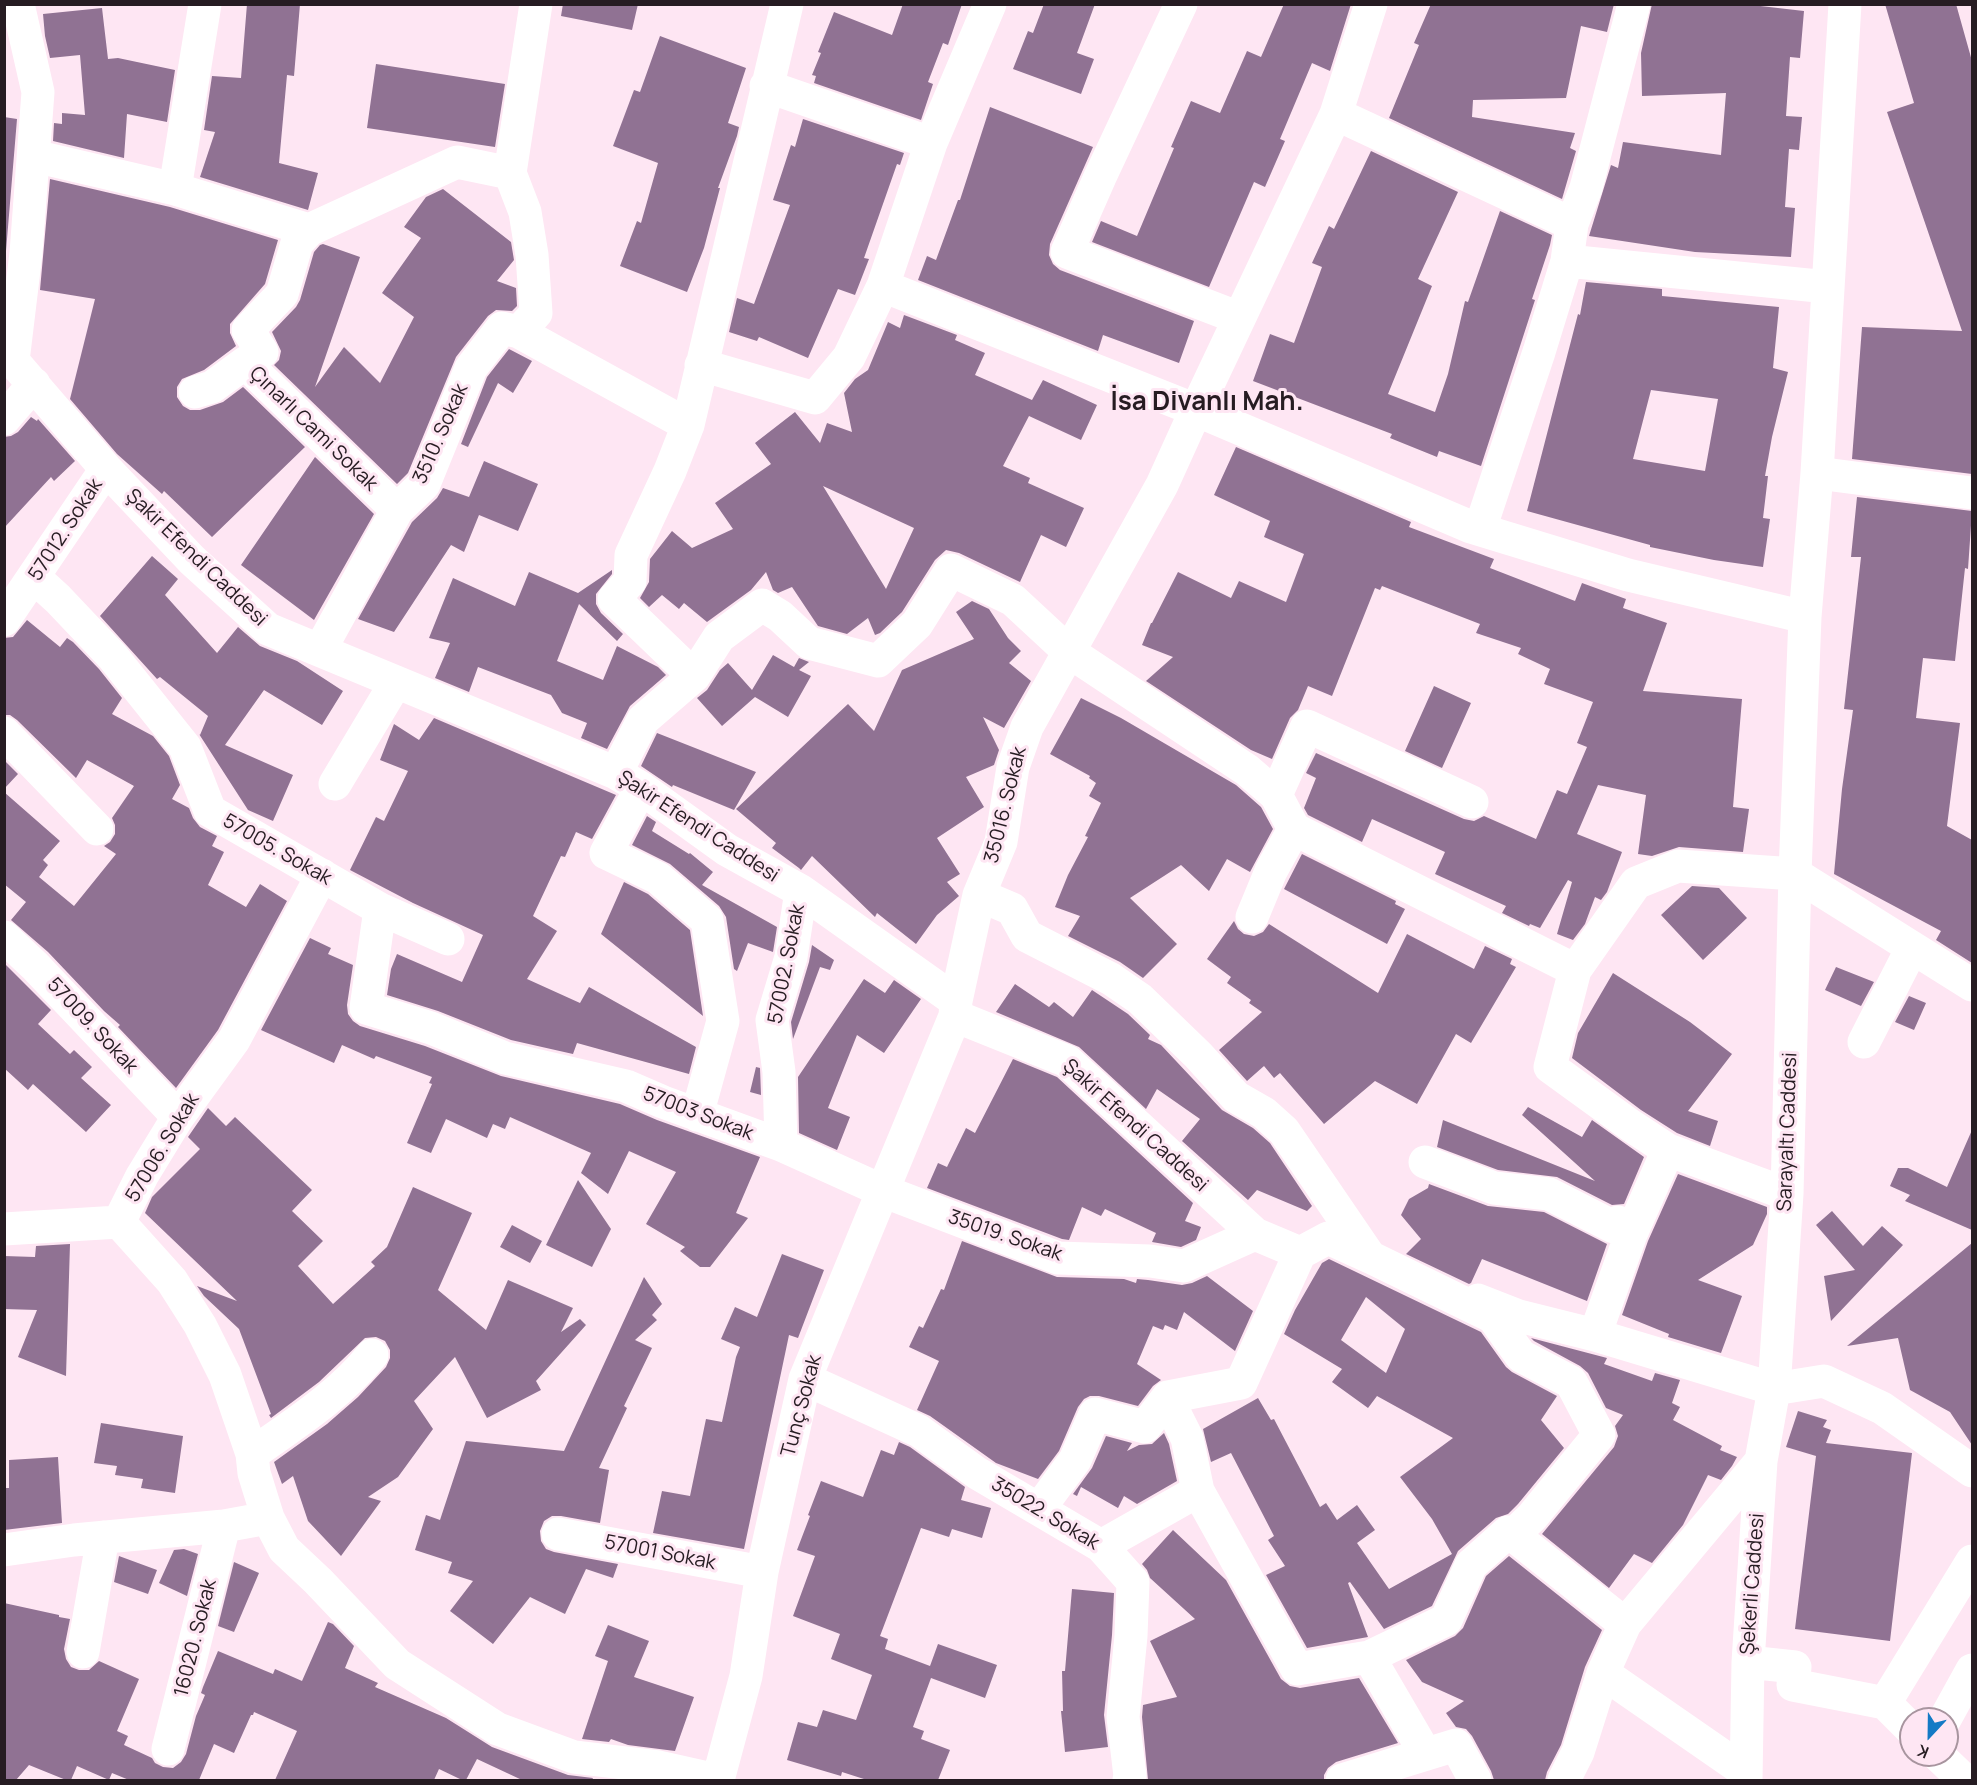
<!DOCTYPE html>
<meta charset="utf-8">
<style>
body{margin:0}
#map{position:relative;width:1977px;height:1785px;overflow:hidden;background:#fee6f3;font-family:Manrope,sans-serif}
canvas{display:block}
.frame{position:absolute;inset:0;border:6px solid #261c22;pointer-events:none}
.north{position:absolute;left:1899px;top:1707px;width:60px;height:60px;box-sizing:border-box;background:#fee6f3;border:2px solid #a8959f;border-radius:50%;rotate:202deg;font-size:16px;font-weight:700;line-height:24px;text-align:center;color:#261c22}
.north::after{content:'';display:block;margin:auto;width:21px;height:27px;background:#147ac5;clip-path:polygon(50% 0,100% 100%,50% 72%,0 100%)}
</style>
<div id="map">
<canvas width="1977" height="1785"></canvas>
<div class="frame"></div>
<div class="north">K</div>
</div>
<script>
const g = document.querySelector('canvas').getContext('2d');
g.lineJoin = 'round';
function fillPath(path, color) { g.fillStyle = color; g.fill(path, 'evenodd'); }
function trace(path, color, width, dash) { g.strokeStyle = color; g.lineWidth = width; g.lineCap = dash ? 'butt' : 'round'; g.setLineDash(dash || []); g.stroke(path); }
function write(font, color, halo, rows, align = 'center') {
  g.font = font + ' Manrope,sans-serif'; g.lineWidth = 6; g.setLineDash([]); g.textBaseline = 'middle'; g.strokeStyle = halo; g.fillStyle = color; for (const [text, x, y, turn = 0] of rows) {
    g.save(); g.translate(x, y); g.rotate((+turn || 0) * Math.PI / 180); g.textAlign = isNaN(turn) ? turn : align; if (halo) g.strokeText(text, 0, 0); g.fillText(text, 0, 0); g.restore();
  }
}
fillPath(new Path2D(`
 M247,4H300L294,76L287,75L279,163L318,173L308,210L200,177L215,132L204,130L212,76L241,78Z
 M563,4H638L632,30L561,16Z
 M903,4H962L948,45L943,43L928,82L933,84L921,120L814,83L816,76L812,75L821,53L818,52L834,12L892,35Z
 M1044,4H1095L1077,53L1094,59L1081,94L1013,69L1028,31L1033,33Z
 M1284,4H1351L1330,71L1312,63L1280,139L1285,141L1265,187L1254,182L1209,287L1092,242L1101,221L1137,236L1174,148L1171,147L1191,101L1220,113L1247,51L1261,57Z
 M1431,4H1614L1607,32L1581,26L1566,98L1473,100L1472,117L1575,133L1570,148L1576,151L1562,199L1389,118L1419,45L1414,43Z
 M1652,4H1743L1804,11L1800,58L1790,57L1786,116L1802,117L1799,150L1789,149L1785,207L1795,208L1791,257L1695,252L1589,236L1611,165L1618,168L1623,142L1721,155L1726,93L1642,96L1641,53Z
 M1885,4H1956L1972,61V474L1852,459L1862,327L1962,331L1887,112L1914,103Z
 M102,8L108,59L118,58L175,70L167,122L127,114L124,158L53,141L54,123L62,124V113L85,115L80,55L50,58L45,36L43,14Z
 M660,36L746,68L728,123L739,127L737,136L718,188H720L704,248L687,292L620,266L637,221L641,223L658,163L613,146L634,90L640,92Z
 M376,64L505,84L495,147L367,128Z
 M990,107L1093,147L1050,244L1049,255L1053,264L1060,270L1194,321L1179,363L1103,335L1098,351L918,280L927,256L936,260L958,200H960Z
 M4,117L17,119L4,275Z
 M803,119L904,153L900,165L897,164L864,258L869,259L855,295L838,289L808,358L759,337L757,341L729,332L737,298L754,304L790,205L773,200L791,145L795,147Z
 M1371,151L1458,192L1418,279L1432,286L1388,394L1435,412L1448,374L1465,301L1468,302L1500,211L1552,235L1550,245L1532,299L1535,300L1481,466L1439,451L1437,457L1390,438L1392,434L1253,381L1270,334L1294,343L1322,267L1312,263L1329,226L1334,229Z
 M50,179L170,207L278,240L265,284L230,324V333L236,346L204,370L182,379L177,387V397L183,406L190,410H200L223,402L243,387L305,447L212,537L164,491L162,494L117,454L70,399L95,299L40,290Z
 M443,189L511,242L514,260L497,281L516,288L517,306L512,311L496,310L488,316L456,357L408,473L397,484L274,365L279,360L281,351L272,332L296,307L300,300L314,252L320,245L323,244L360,257L315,387L344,347L380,383L414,317L382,293L421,238L404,227L426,197Z
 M1586,282L1662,289V296L1779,307L1773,368L1788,372L1772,437L1765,476H1768L1763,518L1770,519L1763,567L1714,560L1650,547V545L1527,511L1578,314L1580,315ZM1651,390L1718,399L1705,471L1633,459Z
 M904,315L957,335L955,340L985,353L975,375L1032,400L1043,380L1097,405L1081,440L1029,416L1003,466L1030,478L1028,483L1084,508L1066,547L1041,535L1020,582L959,553L946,550L935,560L902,612L880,633L875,635L868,618L847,634L818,626L792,587L778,593L773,590L766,572L751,590L707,622L684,603L679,609L662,595L649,607L640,598L649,582L650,559L672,531L692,548L733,529L715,503L771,464L755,443L795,412L820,443L827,423L852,432L844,393L855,379L868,370L888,322L900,328ZM823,486L914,528L886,589Z
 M509,349L532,361L513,393L498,383L468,447L461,444L487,377Z
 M31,417L37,421L38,419L75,461L54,481L51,477L4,528V437L11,436L18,432Z
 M1236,447L1411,522L1409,527L1494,559L1490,568L1575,601L1582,583L1626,599L1623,608L1667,623L1643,691L1742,699L1733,807L1749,809L1743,852L1679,847L1652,856L1638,854L1646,795L1598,785L1577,834L1622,852L1607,892L1601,900L1595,897L1585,924L1573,940L1557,934L1572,882L1568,880L1540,928L1530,924L1529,926L1502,913L1506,906L1435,874L1445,852L1372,819L1362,842L1308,815L1304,808L1316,778L1306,773L1316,753L1464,819L1474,821L1484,816L1536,839L1557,790L1567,794L1587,747L1577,743L1593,702L1544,684L1550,669L1518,654L1521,648L1476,633L1480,624L1382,586L1380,590L1375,588L1332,696L1308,686L1298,710L1290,718L1272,759L1251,750L1146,681L1173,657L1142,645L1151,623H1152L1178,572L1231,598L1239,581L1286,602L1304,554L1264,537L1270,521L1214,495Z
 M315,457L374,514L314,620L241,565Z
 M484,461L538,484L518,531L479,515L464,552L451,545L394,632L358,619L412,522L437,498L443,488L469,497Z
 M1857,497L1972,511L1968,569L1965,568L1955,661L1923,658L1916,718L1960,723L1947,826L1972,840V963L1936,940L1941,931L1834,874L1842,789L1853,710L1844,709L1861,557H1851Z
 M152,556L178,579L165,595L217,653L238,627L260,646L297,661L343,691L322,725L264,690L225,745L293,775L273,821L248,810L199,734L200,735L208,716L160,677L157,679L100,616Z
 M612,570V574L596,594V604L601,613L623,634L617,641L579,604L557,661L603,680L617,646L658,667L666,675L630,706L607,749L581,738L587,723L562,713L551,695L478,667L469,692L435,678L450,643L429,638L453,578L515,606L529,572L578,593Z
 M972,601L989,609L1008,638L1021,651L1009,663L1031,681L1004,728L983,717L999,750L994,765L966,777L984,807L937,838L960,874L947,882L959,896L937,915L916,944L877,913L875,917L812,856L801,870L799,868L772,848L776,843L736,809L848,704L874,731L902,670L974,639L956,612Z
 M27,620L60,647L67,638L73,642L99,669L122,698L112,714L153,736L169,756L180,785L172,799L189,808L193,818L200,827L217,836L212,846L224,852L208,885L246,907L260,884L287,901L218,1030L176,1088L118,1027L120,1025L104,1011L48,952L11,920L26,902L4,884V792L60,841L43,860L48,865L39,877L74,906L116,854L104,846L110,842L115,834V825L112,818L134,786L87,760L76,778L17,720L10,715H4V638L13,637Z
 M773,655L794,667L799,658L809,662L799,670L811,676L788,717L755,697L722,726L697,698L707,690L720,670L728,663L752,690Z
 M1434,686L1471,703L1442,768L1405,751Z
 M1081,698L1121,718L1236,785L1261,807L1273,829L1250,872L1227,859L1209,891L1181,865L1130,898L1177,944L1143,978L1120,962L1068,936L1080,916L1055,907L1068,875L1088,837L1085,836L1101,803L1089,796L1096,783L1089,778L1090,776L1050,754Z
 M434,718L616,795L592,839L576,832L565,857L561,856L533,916L557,931L527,979L580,1003L589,987L696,1047L689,1074L577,1043L573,1054L511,1040L438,1011L387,995L391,969L397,954L462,982L483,935L413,903L350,870L376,817L384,821L408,771L380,760L394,724L419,740Z
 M657,733L756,772L734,810L673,785L672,787L641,766Z
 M4,760L18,774L4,789Z
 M647,816L656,822L652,831L689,854L690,853L713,872L702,885L777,927L773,952L748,943L737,971L734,969L726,917L719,906L670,864L632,845Z
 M1302,854L1396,901L1395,904L1405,909L1387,944L1284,889Z
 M624,882L648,894L690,930L703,1016L601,934Z
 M1692,886L1719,888L1747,918L1703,960L1661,915Z
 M1234,921L1238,929L1244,934L1254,936L1263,932L1269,924L1378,993L1407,934L1474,969L1485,946L1512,959L1510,964L1516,967L1471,1043L1456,1034L1417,1104L1375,1081L1324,1124L1280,1073L1274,1078L1264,1066L1247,1081L1219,1050L1262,1012L1249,1003L1251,1000L1227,983L1231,977L1207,959Z
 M310,938L331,948L328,954L353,965L347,1005L348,1014L353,1021L360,1026L425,1046L501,1076L620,1104L657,1120L760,1157L736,1213L748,1218L710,1267H700L680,1251L685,1247L646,1224L676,1172L629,1151L608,1194L581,1173L591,1153L510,1117L505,1129L493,1124L487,1138L446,1119L431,1153L407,1143L432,1084L429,1083L432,1077L376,1056L374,1059L342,1045L334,1063L261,1030Z
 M812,945L834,960L830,970L820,967L793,1039L791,1022L809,962Z
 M4,963L51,1010L38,1024L70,1054L74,1050L92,1067L81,1078L111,1105L86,1132L33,1084L28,1090L4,1068Z
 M1836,967L1874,982L1861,1006L1825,990Z
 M1613,973L1690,1022L1732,1054L1688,1111L1718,1121L1710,1146L1677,1133L1641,1110L1572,1058L1578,1033Z
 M864,979L885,993L894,980L921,999L884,1053L857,1035L828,1108L850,1117L837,1150L799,1133L798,1077Z
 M1015,984L1049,1007L1054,1002L1073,1017L1092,990L1128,1014L1150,1035L1148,1039L1161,1045L1222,1110L1253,1128L1270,1143L1312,1206L1307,1211L1257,1190L1248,1200L1182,1141L1200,1119L1157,1089L1146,1109L1079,1047L996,1012Z
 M1909,996L1926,1003L1914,1030L1895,1022Z
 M1013,1059L1057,1077L1193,1203L1185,1221L1201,1227L1196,1240L1181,1247L1152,1242L1156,1233L1105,1209L1101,1216L1082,1207L1069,1240L1062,1239L927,1188L938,1163L947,1167L966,1128L975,1133Z
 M756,1067L760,1068L761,1095L750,1092Z
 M1528,1107L1582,1137L1592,1120L1644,1157L1624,1204L1612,1205L1557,1177L1498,1170L1437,1147L1443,1120L1595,1181L1522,1115Z
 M208,1108L226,1126L235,1117L312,1190L292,1211L323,1241L298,1266L333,1304L375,1266L371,1262L387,1247L413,1187L472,1213L438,1290L486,1330L508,1280L573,1308L561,1332L580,1319L586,1325L536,1381L541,1390L487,1418L455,1357L414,1401L433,1429L398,1477L368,1497L381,1501L341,1556L308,1521L293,1476L282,1484L274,1462L327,1424L358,1397L386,1367L390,1358V1350L385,1341L376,1337L365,1338L319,1382L271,1418L269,1415L271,1414L239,1329L204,1296L197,1286L237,1301L145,1213L152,1197L200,1149L188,1137Z
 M1972,1130V1230L1905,1201L1910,1195L1890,1186L1898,1168H1908L1947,1187Z
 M1678,1174L1767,1207V1214L1753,1245L1698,1280L1742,1296L1721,1353L1668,1337L1669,1334L1622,1315L1648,1241Z
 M578,1180L611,1229L592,1267L546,1245Z
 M1429,1184L1488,1206L1544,1212L1607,1244L1587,1301L1482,1259L1471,1283L1469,1284L1406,1254L1421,1239L1401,1215L1409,1199L1428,1188Z
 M1832,1211L1863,1246L1882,1226L1903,1245L1831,1321L1824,1276L1855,1270L1816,1225Z
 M512,1225L542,1241L530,1263L500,1247Z
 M962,1241L1057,1277L1124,1279L1136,1283L1137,1279L1148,1280L1182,1285L1192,1283L1207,1276L1253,1311L1235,1351L1184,1312L1177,1330L1165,1325L1163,1330L1153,1326L1137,1364L1161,1380L1153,1386L1138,1406L1099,1396H1090L1084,1399L1078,1407L1059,1451L1038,1479L996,1463L930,1416L917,1410L939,1361L909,1347L919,1326L923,1328L941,1289L944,1290Z
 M1972,1243V1445L1950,1412L1910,1390L1898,1338L1847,1346Z
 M70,1244L66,1376L18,1357L37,1310L4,1309V1256L35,1257L36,1246Z
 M782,1254L824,1270L798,1338L789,1335L744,1549L653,1533L662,1491L690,1496L706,1419L722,1422L736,1357L740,1347L721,1339L735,1307L757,1317Z
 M1329,1259L1481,1332L1506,1367L1512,1372L1557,1396L1541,1420L1564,1448L1518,1504L1508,1514L1496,1518L1458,1551L1432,1606L1384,1629L1350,1582L1348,1583L1368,1637L1307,1648L1266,1575L1285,1566L1268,1540L1274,1536L1231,1453L1211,1462L1203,1429L1258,1398L1271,1420L1274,1419L1320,1507L1326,1503L1337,1520L1357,1505L1375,1530L1357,1543L1389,1589L1452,1554L1432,1519L1400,1477L1453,1438L1377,1396L1368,1408L1332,1382L1342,1369L1284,1334L1295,1310L1322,1263ZM1366,1297L1405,1329L1386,1373L1341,1340Z
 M644,1277L662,1304L652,1315L657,1320L635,1340L652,1348L624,1406L627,1408L599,1468L609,1470L600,1523L561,1516H552L544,1521L540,1531L541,1541L546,1549L554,1552L618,1564L613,1578L586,1569L565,1614L530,1597L493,1644L450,1611L473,1581L448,1573L452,1562L415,1550L426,1515L440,1520L466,1441L564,1451Z
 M1531,1338L1607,1358L1604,1364L1652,1381L1655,1373L1680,1380L1672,1403L1680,1407L1673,1420L1722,1446L1720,1450L1737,1457L1732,1466L1721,1480L1708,1475L1683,1525L1652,1563L1634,1554L1609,1588L1542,1534L1614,1447L1618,1436L1615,1426L1623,1415L1606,1408L1588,1373L1580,1366L1534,1341Z
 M1798,1411L1827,1420L1823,1427L1831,1430L1826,1443L1912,1453L1890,1641L1795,1629L1816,1456L1786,1447Z
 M101,1423L183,1436L175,1493L141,1488L143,1479L115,1475L117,1466L94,1463Z
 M1164,1433L1169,1444L1177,1481L1137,1504L1124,1496L1118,1508L1081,1487L1077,1496L1073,1494L1092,1468L1106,1436L1132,1443L1127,1451L1139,1445L1152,1444Z
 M899,1442L910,1447L965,1487L961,1500L991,1508L982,1538L952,1529L949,1537L921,1528L880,1636L888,1639L885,1649L930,1666L938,1644L997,1665L985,1698L931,1678L913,1727L924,1731L921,1739L950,1750L938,1780H867L842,1772L841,1776L787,1760L798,1722L817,1727L823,1710L856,1720L872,1675L831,1659L840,1634L793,1616L815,1556L797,1550L810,1516L808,1515L821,1481L863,1497L881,1450L894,1455Z
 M58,1457L62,1523L4,1530V1488H9V1460Z
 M1173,1530L1226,1580L1281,1679L1290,1686L1300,1688L1359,1678L1398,1743L1336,1762L1328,1768L1324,1775V1780H1148L1142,1717L1143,1705L1177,1697L1150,1641L1195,1619L1150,1578L1147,1570L1142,1564Z
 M184,1549L198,1554L187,1596L159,1583L174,1550Z
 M119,1556L157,1570L148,1594L114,1582Z
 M1509,1556L1602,1630L1585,1667L1561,1745L1547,1772L1545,1780H1494L1491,1771L1472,1736L1466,1729L1456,1727L1446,1713L1464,1701L1422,1682L1406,1660L1455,1636L1463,1628L1486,1576Z
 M234,1562L259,1573L234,1632L218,1626Z
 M1072,1589L1114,1593L1112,1635L1104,1715L1108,1747L1065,1752L1061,1711H1063L1062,1671H1065Z
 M4,1603L59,1615V1617L70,1619L64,1649L66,1659L71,1667L79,1670H89L99,1661L139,1679L117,1731L128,1736L124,1745L152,1758L155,1763L163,1767L173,1768L181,1762L186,1754L196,1716L205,1695L201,1693L203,1687L218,1651L273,1674L275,1669L302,1681L328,1622L333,1624L354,1646L345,1668L378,1683L375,1687L446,1718L492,1747L568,1775L593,1778L592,1780H522L477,1759L466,1780H462L439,1769L434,1780H275L297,1731L254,1712L253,1715H251L234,1753L214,1744L199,1780H201H129L112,1773L109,1780L77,1766L71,1780H66L29,1765L16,1780H4Z
 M608,1625L649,1641L634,1677L694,1697L675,1751L628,1745L611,1739L609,1742L582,1739L608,1661L595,1656Z`), '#907293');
trace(new Path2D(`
 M536,4L510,173L525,212L532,255L536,313L519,332L688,425
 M787,4L688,425L670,471L631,555L630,581L614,599L694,676L719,637L762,605L780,616L809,643L878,661L917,624L951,570L1013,600L1068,651L1247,770L1276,795L1294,829L1575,970
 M1181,4L1100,177L1067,252L1239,318
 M766,86L931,143
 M1336,114L1572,224
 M34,156L175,189L309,230L457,162L510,173
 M175,189L205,4
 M1567,261L1828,287
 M883,286L1196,410L1471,527L1628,575L1805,617
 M4,358L13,361L106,469L192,560L268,629L616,773L641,788L727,850L801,891L956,1001L955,1016L1067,1061L1255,1234
 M13,361L26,253L38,92L18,4
 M245,363L262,352L248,330L282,294L297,243L309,230
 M701,365L815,398L849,357L883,286L931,143L990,4
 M195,392L212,387L245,363L397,510
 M4,419L34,384
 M1817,473L1972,493
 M1480,529L1539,352L1567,261L1572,224L1586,188L1634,4
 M35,578L58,599L113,657L185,747L210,811L380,909L448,939
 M4,620L106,469
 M320,650L397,510L424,484L471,368L502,328L519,332
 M4,733L97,829
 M616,773L643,720L694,676
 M335,784L396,682
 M641,788L606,853L658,878L707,920L723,1021L697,1115
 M1276,795L1307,726L1472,802
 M979,895L1012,909L1027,936L1111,979L1140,999L1198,1055L1236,1097L1264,1113L1284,1131L1370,1257L1493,1317L1521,1356L1571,1382L1599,1435L1532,1517L1513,1535L1625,1624
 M380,909L366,1008L431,1028L505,1058L626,1086L663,1102L781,1145L883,1191L1058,1258L1150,1261L1184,1266L1255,1234L1300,1253
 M1252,917L1271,871L1294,829
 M4,937L35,966L178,1117
 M956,1001L979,895L1001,842L1013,767L1027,727L1162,485L1196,410L1336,114L1371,4
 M1864,1042L1912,948
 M781,1145L779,1072L772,1020L791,957L801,891
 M1425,1162L1494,1188L1549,1194L1614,1227L1618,1222L1630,1227L1631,1234
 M1787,1194L1668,1150L1630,1125L1550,1067L1575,970L1636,883L1678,866L1795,874L1972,985
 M119,1222L172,1281L200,1325L225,1375L252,1454L254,1473L268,1518L284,1549L318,1581L397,1664L498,1729L574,1757L659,1767L717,1780
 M119,1222L142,1176L178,1117L234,1040L322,875
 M4,1229L119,1222
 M1300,1253L1328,1238L1372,1258
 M1478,1300L1519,1316L1595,1335L1774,1389L1824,1381L1882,1408L1972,1471
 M1595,1335L1631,1234L1668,1150
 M805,1379L919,1431L977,1473L1101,1546L1133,1582L1131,1636L1123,1717L1130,1776L1129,1780
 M1168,1397L1171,1406L1187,1438L1198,1491L1297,1669L1369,1657L1446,1620L1471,1565L1508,1532L1513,1535
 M252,1454C294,1424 339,1396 372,1355
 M1039,1509L1075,1460L1095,1414L1145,1427L1168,1397L1241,1383L1300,1253
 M558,1534L762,1572
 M1101,1546L1198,1491
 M4,1550L74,1540L224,1526L268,1518
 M83,1652L103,1537
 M1369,1657L1425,1753
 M1748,1662L1795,1667L1793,1685L1885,1703L1911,1729
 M1603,1673L1746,1772
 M1885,1703L1972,1561
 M1945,1719L1972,1670
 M168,1749L224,1526
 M1938,1755L1964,1780
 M718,1780L746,1676L762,1572L805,1379L955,1016
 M1342,1780L1456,1745L1475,1780
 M1564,1780L1578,1752L1603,1673L1625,1624L1761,1461
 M1746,1780L1748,1662L1761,1461L1774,1389L1787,1194L1795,874L1805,617L1817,473L1845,4`), '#fff', 33);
write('20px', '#261c22', '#fee6f3', [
 ["Çınarlı Cami Sokak",313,429,44],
 ["3510. Sokak",441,434,-66],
 ["57012. Sokak",66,530,-57],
 ["Şakir Efendi Caddesi",196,558,44],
 ["35016. Sokak",1006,805,-76],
 ["Şakir Efendi Caddesi",698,827,33],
 ["57005. Sokak",277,850,30],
 ["57002. Sokak",787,964,-79],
 ["57009. Sokak",92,1026,47],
 ["57003 Sokak",698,1114,21],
 ["Şakir Efendi Caddesi",1135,1126,42],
 ["Sarayaltı Caddesi",1788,1132,-88],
 ["57006. Sokak",163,1148,-59],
 ["35019. Sokak",1005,1236,19],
 ["Tunç Sokak",802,1406,-75],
 ["35022. Sokak",1045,1514,31],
 ["57001 Sokak",660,1553,11],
 ["Şekerli Caddesi",1753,1584,-86],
 ["16020. Sokak",196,1638,-76]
]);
write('bold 26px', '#261c22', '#fee6f3', [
 ["İsa Divanlı Mah.",1207,403]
]);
</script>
